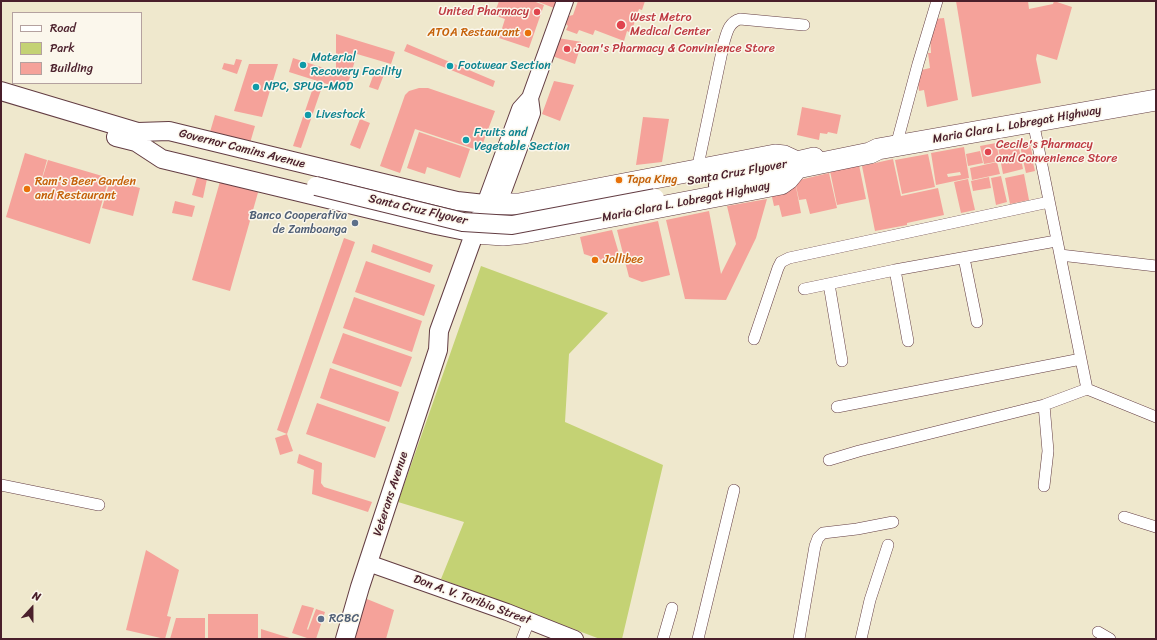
<!DOCTYPE html>
<style>
body{margin:0}
#map{position:relative;width:1157px;height:640px;overflow:hidden;background:#efe8cd;font-family:Sriracha,sans-serif}
canvas{display:block}
.frame{position:absolute;inset:0;border:2px solid #4a1f2b;pointer-events:none}
.legend{position:absolute;left:12px;top:12px;width:130px;height:72px;box-sizing:border-box;background:#fbf7ec;border:1px solid #b4a19f;margin:0;padding:5px 7px;list-style:none;font-size:12px;color:#4a1f2b}
.legend li{display:flex;align-items:center;gap:8px;height:20px}
.legend b{width:20px;border:1px solid #b4a19f}
.north{position:absolute;left:12px;top:588px;width:40px;height:40px;-webkit-text-stroke:3px #fbf7ec;paint-order:stroke;rotate:21deg;font-size:11px;font-weight:700;line-height:16px;text-align:center;color:#4a1f2b}
.north::after{content:'';display:block;margin:auto;width:14px;height:18px;background:#4a1f2b;clip-path:polygon(50% 0,100% 100%,50% 72%,0 100%)}
</style>
<div id="map">
<canvas width="1157" height="640"></canvas>
<div class="frame"></div>
<ul class="legend">
<li><b style="height:5px;background:#fff"></b>Road</li>
<li><b style="height:11px;background:#c4d274"></b>Park</li>
<li><b style="height:11px;background:#f5a29a"></b>Building</li>
</ul>
<div class="north">N</div>
</div>
<script>
const g = document.querySelector('canvas').getContext('2d');
g.lineJoin = 'round';
function fillPath(path, color) { g.fillStyle = color; g.fill(path, 'evenodd'); }
function trace(path, color, width, dash) { g.strokeStyle = color; g.lineWidth = width; g.lineCap = dash ? 'butt' : 'round'; g.setLineDash(dash || []); g.stroke(path); }
function write(font, color, halo, rows, align = 'center') {
  g.font = font + ' Sriracha,sans-serif'; g.lineWidth = 3; g.setLineDash([]); g.textBaseline = 'middle'; g.strokeStyle = halo; g.fillStyle = color; for (const [text, x, y, turn = 0] of rows) {
    g.save(); g.translate(x, y); g.rotate((+turn || 0) * Math.PI / 180); g.textAlign = isNaN(turn) ? turn : align; if (halo) g.strokeText(text, 0, 0); g.fillText(text, 0, 0); g.restore();
  }
}
fillPath(new Path2D(`
 M481,266L608,313L569,354L565,422L663,465L622,639H600L441,579L464,522L398,502Z`), '#c4d274');
fillPath(new Path2D(`
 M499,1H533L544,5L529,48L499,38L505,19L494,15Z
 M536,1H556L554,8Z
 M578,1H645L642,10L639,9L631,33L627,31L624,41L595,30L593,35L579,30L577,34L566,30L568,26L566,24L569,16L573,15Z
 M956,1H1028L1029,9L1053,4L1054,1L1072,7L1057,60L1037,54L1036,59L1041,83L972,97Z
 M944,18L958,100L927,107L924,90L919,91L917,71L930,68L928,53H931L930,36L934,19Z
 M336,34L395,52L391,64L357,54L346,90L289,72L293,58L336,72Z
 M558,38L582,42L575,64L552,56Z
 M407,44L495,81L493,87L404,51Z
 M236,59L242,60L237,74L222,69L224,63L234,65Z
 M249,64H278L262,117L234,111Z
 M376,68L385,72L378,90L369,87Z
 M554,81L574,85L560,121L542,114Z
 M315,82L323,84L301,148L293,146Z
 M419,88H428L495,111L480,151L415,129L400,173L380,166L405,95L409,91Z
 M802,107L841,115L837,134L828,132L827,134L820,133L819,140L797,135Z
 M215,115L255,126L250,143L210,132Z
 M643,117L669,119L662,162L636,165Z
 M360,119L370,123L360,149L350,145Z
 M419,132L470,149L460,178L427,167L425,174L407,168Z
 M996,143L1000,161L984,164L980,146Z
 M1018,143L1023,169L1003,174L998,147Z
 M1030,144L1033,157L1023,159L1020,146Z
 M964,147L969,178L936,185L931,153ZM960,172L961,175L948,177L947,174Z
 M980,151L983,163L968,166L966,154Z
 M25,153L47,160L38,192L48,160L109,178L90,244L6,217Z
 M928,154L935,187L902,194L895,160Z
 M1032,158L1035,171L1026,173L1023,160Z
 M893,159L901,196L938,188L944,215L907,223V225L875,231L862,166Z
 M997,162L1000,174L972,180L970,168Z
 M859,165L866,199L837,205L830,171Z
 M829,173L837,208L810,214L806,199L799,200L795,181Z
 M1024,174L1029,200L1010,204L1005,178Z
 M1001,176L1007,202L996,205L991,178Z
 M197,177L207,179L203,198L192,195Z
 M989,177L991,188L973,191L971,181Z
 M221,178L259,189L230,291L192,280Z
 M968,179L975,210L961,213L954,182Z
 M110,180L140,188L133,216L102,208Z
 M795,182L801,213L782,217L779,205L774,206L770,188Z
 M767,199L756,238L726,300L685,299L666,220L709,211L721,274L736,244L727,206Z
 M175,201L195,206L192,217L172,213Z
 M658,221L670,275L642,282L629,277L617,230Z
 M612,230L620,257L602,260L584,254L580,237Z
 M344,238L355,242L287,434L277,430Z
 M373,244L433,265L430,273L371,252Z
 M366,261L435,285L424,316L355,292Z
 M354,297L422,321L412,352L343,328Z
 M343,333L412,357L401,387L332,363Z
 M330,368L399,392L389,422L320,398Z
 M317,403L386,427L375,458L306,434Z
 M287,434L293,451L280,455L275,438Z
 M299,454L322,463L321,483L324,487L372,502L368,512L312,494L314,470L297,463Z
 M146,550L179,570L167,616L171,617L165,639L126,630Z
 M362,597L394,610L386,639H357L351,637Z
 M302,605L314,608L307,629L308,630L316,609L325,612L316,639H310L292,633Z
 M208,614H258V639H208Z
 M176,618H205V639H170Z
 M261,629L293,639H261Z`), '#f5a29a');
const street = new Path2D(`
 M1033,121L1087,389L1156,417
 M896,146L918,64L937,1
 M697,170L724,42C727,32 729,22 740,19L804,25
 M1060,255L1156,266
 M964,258L977,322
 M895,270L908,341
 M829,284L842,361
 M804,289L895,270L1056,241
 M754,339L778,268L781,262L789,258L1049,202
 M837,407L1081,359
 M829,460L859,451L1044,405L1087,389
 M1,485L99,505
 M1044,486L1048,451L1044,405
 M1124,517L1156,527
 M1098,632L1110,639
 M522,639L529,621
 M663,639L672,608
 M698,639L734,490
 M799,639L815,546L818,538L823,533L857,529L893,522
 M861,639L870,600L888,545`);
const secondary = new Path2D(`
 M485,204L520,109L530,98L565,1
 M498,205L532,113L530,98
 M368,563L507,612L575,639`);
const primary = new Path2D(`
 M1,91L138,132L169,131L457,201L485,204L439,331L438,350L360,587L345,639
 M116,137L136,142L162,159L436,225L475,233
 M718,185L779,174L797,168`);
const highway = new Path2D(`
 M485,204H519L775,155L784,156L797,162L814,158
 M475,233L503,235L524,233L781,184L788,179L797,168L870,153L878,149L1156,100`);
trace(street, '#633d43', 12);
trace(secondary, '#633d43', 18);
trace(primary, '#633d43', 20);
trace(highway, '#633d43', 22);
trace(street, '#fff', 11);
trace(secondary, '#fff', 16);
trace(primary, '#fff', 18);
trace(highway, '#fff', 21);
const primaryBridge = new Path2D(`
 M316,186L463,222L512,225L655,198`);
trace(primaryBridge, '#633d43', 20, []);
trace(primaryBridge, '#fff', 18);
for (const [x, y, r, color] of [
 [537,12,4,"#e0444e"],
 [621,25,5,"#e0444e"],
 [528,33,4,"#e8710a"],
 [567,49,4,"#e0444e"],
 [303,65,4,"#0f9aa8"],
 [450,66,4,"#0f9aa8"],
 [256,87,4,"#0f9aa8"],
 [308,115,4,"#0f9aa8"],
 [466,140,4,"#0f9aa8"],
 [988,152,4,"#e0444e"],
 [619,180,4,"#e8710a"],
 [27,189,4,"#e8710a"],
 [355,223,4,"#5c6f8a"],
 [595,260,4,"#e8710a"],
 [321,619,4,"#5c6f8a"]
]) { const dot = new Path2D(); dot.arc(x, y, r, 0, 2 * Math.PI); g.fillStyle = color; g.fill(dot); trace(dot, '#fbf7ec', 1.5); }
write('12px', '#be3a42', '#fbf7ec', [
 ["United Pharmacy",529,12,"right"],
 ["West Metro",630,18],
 ["Medical Center",630,32],
 ["Joan's Pharmacy & Convinience Store",575,49],
 ["Cecile's Pharmacy",996,145],
 ["and Convenience Store",996,159]
], 'left');
write('12px', '#c56008', '#fbf7ec', [
 ["ATOA Restaurant",520,33,"right"],
 ["Tapa King",627,180],
 ["Ram's Beer Garden",35,182],
 ["and Restaurant",35,196],
 ["Jollibee",603,260]
], 'left');
write('12px', '#0d838f', '#fbf7ec', [
 ["Material",311,58],
 ["Recovery Facility",311,72],
 ["Footwear Section",458,66],
 ["NPC, SPUG-MOD",264,87],
 ["Livestock",316,115],
 ["Fruits and",474,133],
 ["Vegetable Section",474,147]
], 'left');
write('12px', '#4a1f2b', '#fbf7ec', [
 ["Maria Clara L. Lobregat Highway",1017,125,-10],
 ["Governor Camins Avenue",242,149,14],
 ["Santa Cruz Flyover",737,173,-10],
 ["Maria Clara L. Lobregat Highway",686,202,-11],
 ["Santa Cruz Flyover",418,210,13],
 ["Veterans Avenue",391,494,-72],
 ["Don A. V. Toribio Street",472,600,20]
]);
write('12px', '#4e5e75', '#fbf7ec', [
 ["Banco Cooperativa",347,216],
 ["de Zamboanga",347,230],
 ["RCBC",329,619,"left"]
], 'right');
</script>
